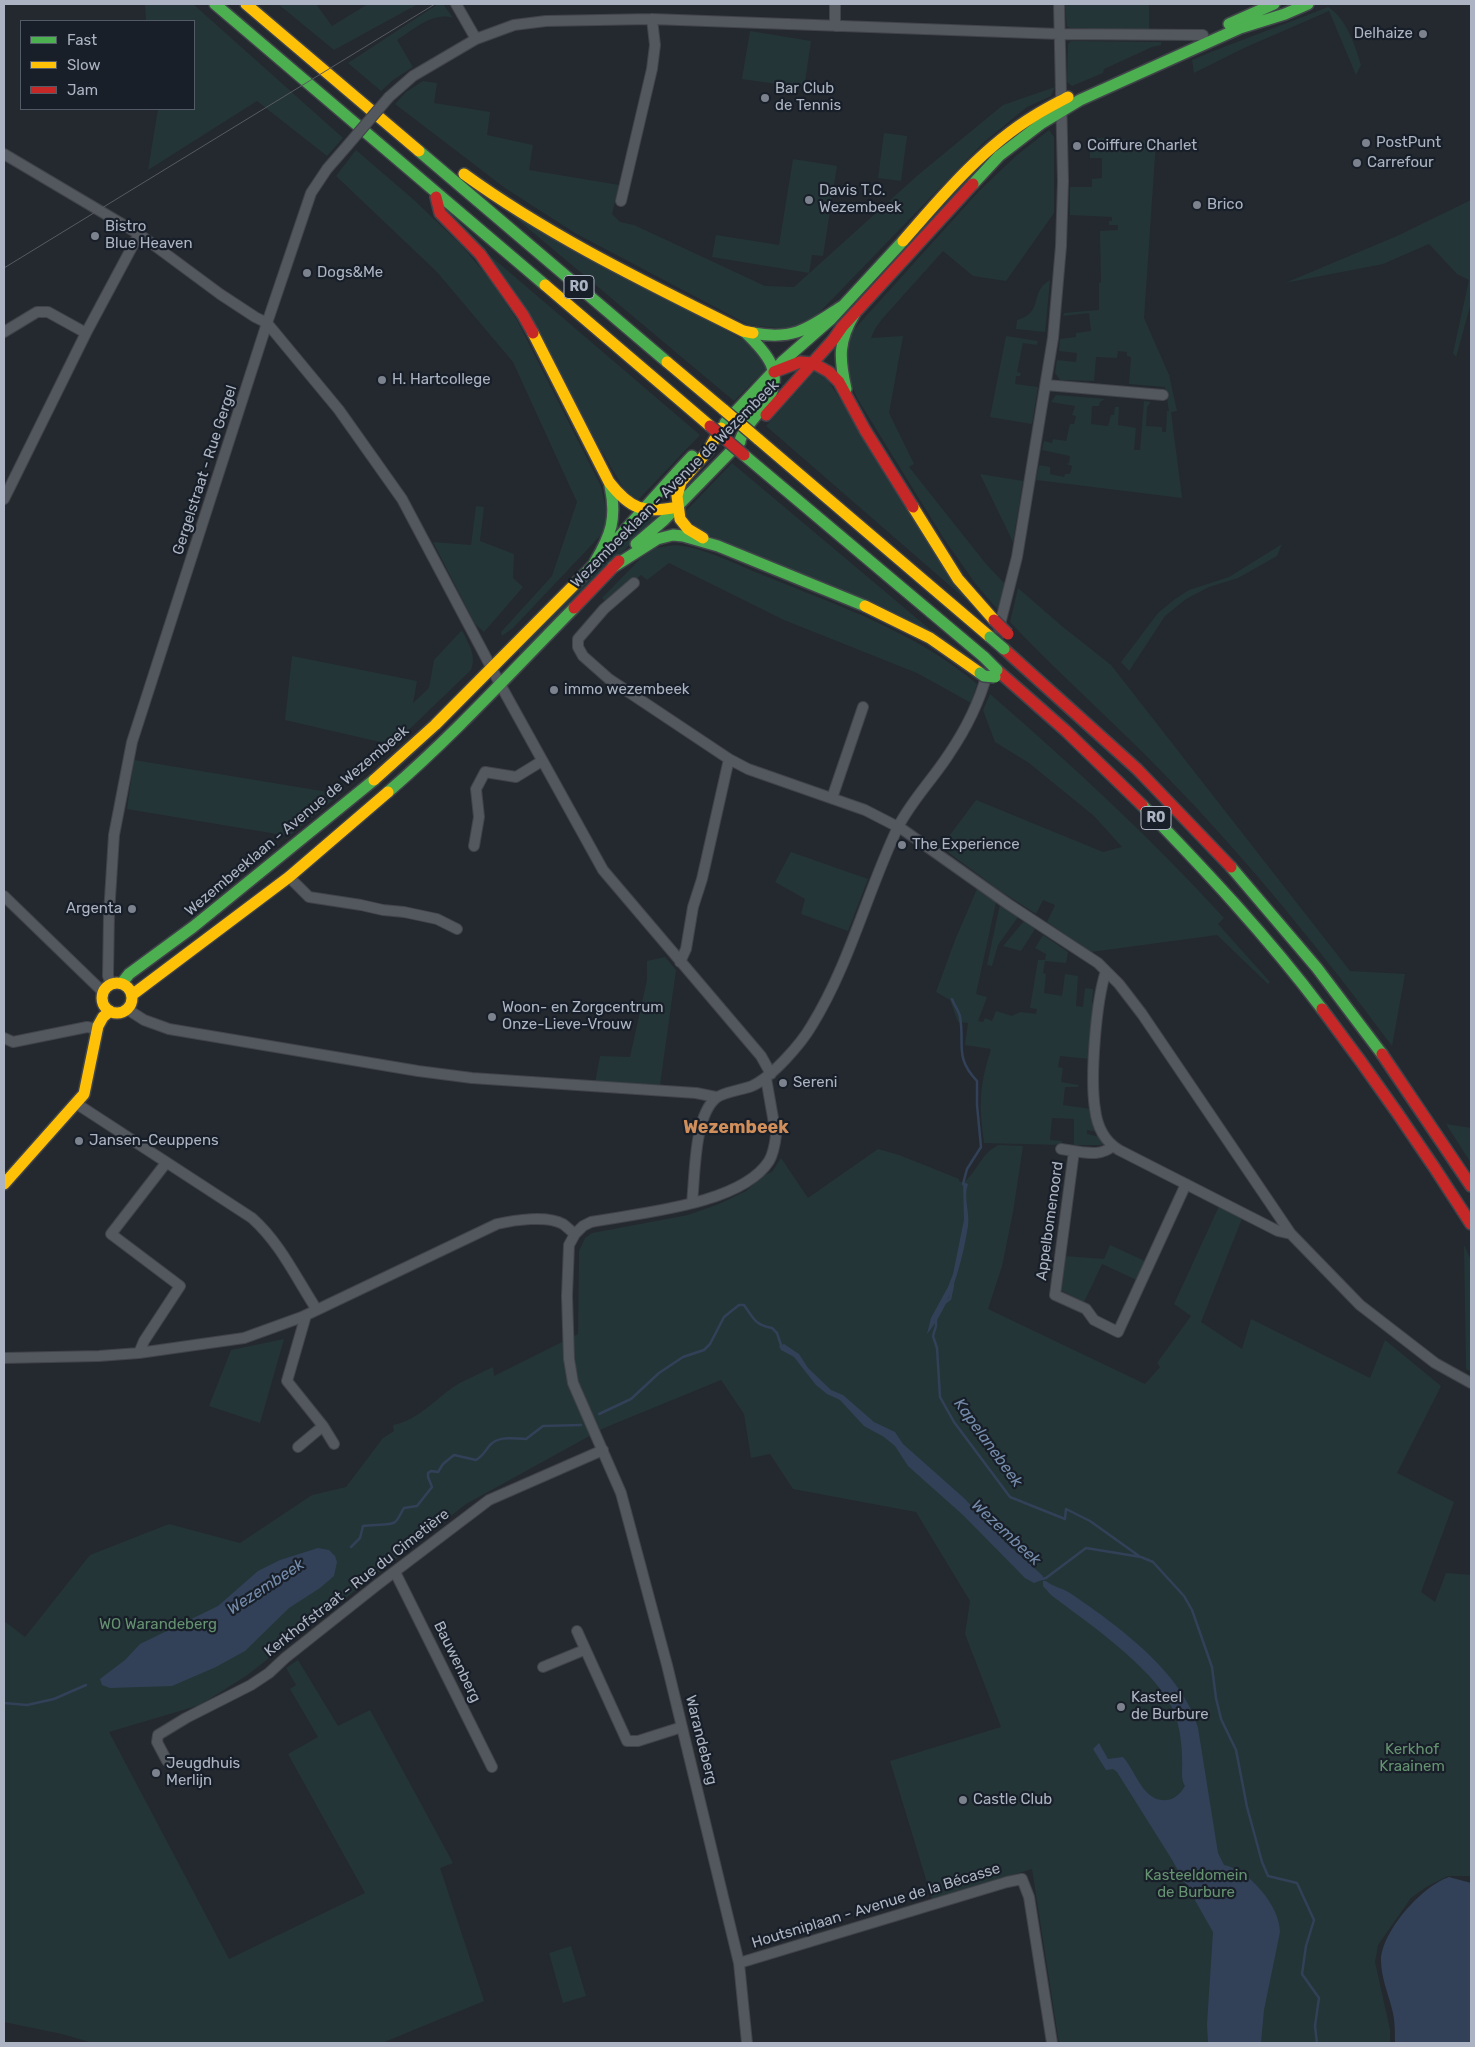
<!DOCTYPE html>
<meta charset="utf-8">
<style>
body{margin:0}
#map{position:relative;width:1475px;height:2047px;overflow:hidden;background:#24292f;font-family:Rubik,sans-serif}
canvas{display:block}
.frame{position:absolute;inset:0;border:5px solid #acb4c3;pointer-events:none}
.legend{position:absolute;left:20px;top:20px;width:175px;height:90px;box-sizing:border-box;background:#181f29;border:1px solid #535b67;margin:0;padding:6px 9px;list-style:none;font-size:15px;color:#acb4c3}
.legend li{display:flex;align-items:center;gap:10px;height:25px}
.legend b{width:25px;border:1px solid #535b67}
</style>
<div id="map">
<canvas width="1475" height="2047"></canvas>
<div class="frame"></div>
<ul class="legend">
<li><b style="height:6px;background:#4caf50"></b>Fast</li>
<li><b style="height:6px;background:#ffc107"></b>Slow</li>
<li><b style="height:6px;background:#c62828"></b>Jam</li>
</ul>
</div>
<script>
const g = document.querySelector('canvas').getContext('2d');
g.lineJoin = 'round';
function fillPath(path, color) { g.fillStyle = color; g.fill(path, 'evenodd'); }
function trace(path, color, width, dash) { g.strokeStyle = color; g.lineWidth = width; g.lineCap = dash ? 'butt' : 'round'; g.setLineDash(dash || []); g.stroke(path); }
function write(font, color, halo, rows, align = 'center') {
  g.font = font + ' Rubik,sans-serif'; g.lineWidth = 4.5; g.setLineDash([]); g.textBaseline = 'middle'; g.strokeStyle = halo; g.fillStyle = color; for (const [text, x, y, turn = 0] of rows) {
    g.save(); g.translate(x, y); g.rotate((+turn || 0) * Math.PI / 180); g.textAlign = isNaN(turn) ? turn : align; if (halo) g.strokeText(text, 0, 0); g.fillText(text, 0, 0); g.restore();
  }
}
fillPath(new Path2D(`
 M145,4H193L343,138L327,156L257,101L148,170L158,109H194V21H146Z
 M278,4H316L332,26L368,4H418L334,50Z
 M438,4H443L453,18C433,11 413,30 397,40L413,67L393,80L381,91L348,63Z
 M1065,4H1149V30L1071,28L1067,27Z
 M1328,7C1346,18 1355,45 1361,65L1356,75L1329,11L1244,48L1194,73L1192,60C1237,41 1283,25 1328,7Z
 M750,31L811,41L804,88L742,79Z
 M1071,41L1161,42V45L1152,47L1104,69L1103,73L1072,86L1067,82L1068,44Z
 M423,81L437,83L434,103L490,112L487,135L533,145L529,170L619,185L612,214L620,222L634,225L765,286L794,287L918,175L1003,105L1055,87L1051,96L1027,107L983,143L815,317L795,330L749,325L575,233L505,188L395,104L406,92Z
 M1049,130L1054,137V213L1006,281L973,276L943,251L882,319L875,329L871,338L903,336L889,413L914,464L909,467L986,564L1005,584L998,610L975,583L944,539L857,398L850,381L846,352L849,335L979,191L1017,155Z
 M884,133L907,136L901,181L878,178Z
 M1096,138L1156,141L1144,318L1169,375L1177,411L1171,412L1182,498L1036,480L1039,465L1050,467V474L1064,477L1065,474H1070L1072,466L1066,464L1069,463L1070,456L1042,450L1044,441L1052,443L1053,439L1066,441L1070,424H1074L1076,416L1072,415L1075,406L1051,402L1056,395L1105,399L1100,402L1099,406H1092L1091,424L1108,426L1111,415H1114L1115,407H1119L1118,425L1136,428L1134,450H1140L1144,401L1151,402L1147,407L1146,426L1162,427V432H1166L1167,411H1169L1165,387L1129,384L1131,357L1127,356V352L1118,351L1117,358L1096,357L1094,381L1060,380L1055,373L1057,360L1076,362L1077,353L1059,351L1060,339L1076,337V333L1091,331L1089,313L1063,316L1064,313L1099,310V283L1101,282L1100,231L1118,230V225H1109V221H1112V217L1070,215V187H1092V179L1102,178V158H1090V151H1104V144L1096,142Z
 M356,150L414,200L461,245L489,278L517,320L601,486L608,519L600,536L513,628L502,636L501,632L552,576L577,502L513,362L437,272L336,176Z
 M793,159L837,166L823,256L812,255L809,273L712,257L716,235L779,245Z
 M1471,200V303L1456,357L1453,353L1469,280L1457,274L1429,244L1383,264L1285,283L1397,236Z
 M511,214L747,342L769,366L734,401Z
 M487,253L700,435L636,502L629,498Z
 M1050,280L1045,332L1016,329L1017,320C1045,312 1028,293 1050,280Z
 M1006,336L1038,341L1037,345L1023,343L1017,372L1021,373L1020,376H1016L1015,384L1038,387L1032,424L990,417Z
 M816,370L825,376L978,610L766,426Z
 M732,463L939,637L701,532L684,513Z
 M980,474L1023,481L1013,542Z
 M476,506L484,507L480,541L514,554L513,578L523,587L484,632L475,624L433,542L471,545Z
 M646,515L657,516L521,659L518,649Z
 M1282,544L1277,556L1238,578L1209,587L1186,599L1165,616L1129,671L1121,662L1158,613L1175,599L1189,590L1229,577Z
 M675,545C706,548 737,565 765,576C839,606 916,632 977,684L971,703L917,673L784,620L669,563L647,580L641,575L607,603L602,598L641,558L656,548Z
 M1018,588L1063,627L1111,665L1350,971L1405,974L1392,1046C1322,952 1248,860 1166,776C1115,723 1060,675 1010,622Z
 M462,630C468,643 477,655 471,670L393,745L285,720L292,656L417,681L413,703L429,688L434,660Z
 M990,694C1072,765 1151,838 1224,918L1218,924L1270,982L1268,984L1217,935L1091,952L1047,922L1055,905L1043,900L1036,914L999,890L941,847L976,800L1103,852L1122,847L1094,816L1029,763L995,742L983,710Z
 M134,760L340,794L289,836L127,809Z
 M791,852L868,879L848,931L801,914L805,899L775,882Z
 M977,889L996,902L976,994L987,997L978,1021L983,1022L985,1018L992,1021L996,1011L1012,1016L1020,1012L1036,1014L1037,1009L1030,1008L1038,960H1045L1046,954L1035,948L1043,935L1068,952L1066,963L1045,961L1043,973L1046,974L1044,993L1062,996L1065,974L1078,976L1076,1006L1083,1007L1085,988L1093,989L1092,1003H1097L1090,1059L1060,1056L1058,1067L1063,1068L1061,1082L1079,1085L1078,1087H1065L1063,1105L1091,1109L1099,1132L1087,1130V1134L1100,1137L1103,1143L1102,1145H1074V1119L1052,1118L1050,1140L1062,1141V1145L984,1143C979,1103 979,1088 991,1049L965,1045L968,1023L958,1022L950,1000L936,992L955,940Z
 M1000,904L1018,917L998,945L992,966L987,965Z
 M1024,921L1035,929L1021,951L1003,946Z
 M665,957L676,970L660,1085L595,1083L600,1056L630,1057L647,980V961Z
 M1446,1124L1471,1128V1163Z
 M998,1145L1023,1146L1013,1212L1002,1266L988,1309L1145,1384L1160,1367L1157,1363L1191,1316L1174,1304L1220,1204L1243,1216L1201,1322L1242,1349L1251,1319L1370,1378L1385,1340L1441,1386L1397,1473L1454,1502L1421,1592L1435,1602L1446,1573L1471,1575V1876H1448L1426,1887L1411,1898L1378,1945L1375,1962L1390,2030V2043H1059L1032,1869L932,1899L890,1761L1001,1727L965,1634L970,1601L916,1512L793,1489L770,1454L751,1458L744,1414L721,1380L604,1428L466,1504L246,1676L200,1705L109,1732L229,1959L365,1893L288,1754L318,1737L290,1689L296,1685L286,1668L298,1660L338,1726L370,1710L453,1863L440,1868L484,2001L382,2043H93L62,2034L4,2022V1621L25,1637L90,1555L169,1524L240,1543L312,1495L346,1487L383,1438L394,1431L393,1425C418,1421 437,1397 458,1384C470,1378 482,1372 493,1367L494,1376L578,1334L579,1251L585,1238L592,1233L688,1215L719,1204L746,1191L764,1175L772,1172L781,1158L808,1198L878,1149L899,1155L959,1179V1181L963,1183L964,1190L965,1181C979,1169 980,1155 998,1145Z
 M1110,1245L1147,1262L1139,1281L1102,1264L1084,1302L1062,1291L1060,1288L1064,1256L1104,1259Z
 M1464,1245L1471,1260V1371L1466,1369Z
 M284,1339L260,1423L209,1406L231,1350Z
 M571,1946L586,1996L563,2003L549,1953Z`), '#243537');
fillPath(new Path2D(`
 M963,1182L968,1184C963,1197 970,1212 968,1226C962,1263 951,1305 927,1334L931,1318L948,1287L953,1274L964,1220Z
 M784,1344L799,1354L808,1368L831,1390L843,1395L874,1422L895,1432L903,1444L965,1499L1005,1542L1043,1576L1042,1580L1034,1583L1025,1578L963,1515L908,1466L895,1446L884,1437L864,1426L840,1400L827,1394L816,1385L794,1357L781,1350L779,1346Z
 M318,1548L329,1550L335,1556L337,1562L334,1576L320,1588L289,1608L245,1651L216,1667L172,1686L110,1688L102,1685L100,1679L125,1660L140,1644L218,1606L258,1571L280,1560Z
 M1043,1581H1046C1053,1587 1064,1588 1073,1595C1118,1626 1183,1673 1198,1728L1218,1853L1224,1865C1249,1870 1280,1906 1280,1932L1264,2010L1261,2043H1208L1207,2024L1213,1932L1171,1858L1117,1772L1113,1769L1106,1770L1093,1749L1099,1743L1108,1759L1123,1757C1136,1771 1143,1803 1167,1800C1175,1799 1181,1793 1185,1786C1180,1778 1183,1768 1182,1759C1182,1746 1180,1730 1176,1717C1162,1673 1088,1623 1051,1595L1043,1586Z
 M1449,1877L1471,1883V2043H1395C1395,2031 1395,2020 1392,2009C1388,1993 1381,1977 1381,1960C1382,1931 1422,1886 1449,1877Z`), '#324158');
trace(new Path2D(`
 M952,999C954,1005 959,1011 960,1017C965,1044 954,1057 977,1081V1105L981,1147L967,1169L963,1184
 M943,1304L950,1299L953,1285
 M936,1319V1326L933,1336L937,1348L940,1397L954,1422L1010,1497L1065,1519L1066,1509L1090,1521L1139,1556
 M599,1414L631,1399L659,1373L683,1357L704,1350L710,1344L724,1317L739,1305H744C754,1319 755,1325 772,1328L777,1333L782,1348
 M351,1547L360,1538L363,1526C371,1524 391,1526 395,1522C399,1519 401,1512 404,1508L417,1506L432,1487L428,1477V1473L431,1471L438,1472L443,1464L454,1455L476,1460C483,1456 485,1451 490,1445C500,1435 514,1439 526,1439L543,1426L581,1425
 M1042,1579L1046,1578L1086,1548L1141,1557L1153,1562L1184,1596L1192,1610L1212,1667L1216,1698L1221,1719L1236,1750L1247,1807L1262,1862L1268,1876L1297,1883L1314,1920L1306,1946L1302,1974L1319,1998L1315,2026L1317,2043
 M4,1703L27,1705L54,1699L86,1685`), '#324158', 2.5);
const street = new Path2D(`
 M456,4L476,39
 M835,26V4
 M389,97L413,76L476,39L514,25L546,21L652,19L1059,34L1203,35
 M4,154L139,234L220,294L255,317L267,323L339,410L402,499L500,684L603,870L761,1056L771,1074
 M621,201L652,69L655,45L652,19
 M4,332L37,312H48L86,333
 M1046,385L1163,395
 M4,499L86,333L139,234
 M634,583L604,609L578,639V647L583,656L609,679L729,759L748,769L865,810L902,829L1008,904L1098,963L1119,984L1142,1014L1291,1234L1360,1305L1435,1363L1471,1383
 M999,628L1017,557L1053,338L1061,246L1063,181L1059,4
 M832,798L863,707
 M474,846L479,817L476,789L485,772L516,777L542,761
 M289,877L309,897L361,905L383,910L404,912L437,919L457,929
 M4,896L103,992
 M680,962L686,949L693,907L702,879L729,759
 M1106,971C1096,1001 1090,1077 1095,1109C1097,1126 1104,1141 1119,1150L1278,1231L1291,1234
 M111,984L108,976L109,914L114,835L132,742L267,323L311,193L327,169L347,146
 M127,1009L144,1020L169,1029L418,1071L472,1078L696,1093L716,1097
 M4,1038L13,1042L87,1027L98,1029
 M77,1104L252,1218C281,1244 296,1278 317,1310
 M1113,1146C1101,1156 1088,1153 1074,1151L1055,1295L1086,1309L1094,1320L1118,1332L1186,1184
 M1061,1149L1074,1151
 M692,1203C695,1176 694,1116 716,1098C723,1092 742,1090 752,1086C772,1077 801,1044 812,1025C850,963 867,892 898,827C912,800 933,779 949,754C966,729 979,703 987,674
 M306,1315L287,1381L323,1426L334,1444
 M139,1353L144,1341L180,1286L111,1234L166,1163
 M4,1358L99,1356L139,1353L244,1338L302,1317L497,1224C514,1220 547,1215 563,1224C567,1227 571,1231 575,1234
 M298,1447L323,1426
 M395,1572L492,1767
 M577,1631L627,1741H638L682,1727
 M543,1667L584,1650
 M167,1761L157,1742L158,1735L186,1718L251,1685L269,1673L285,1658L377,1585L489,1500L603,1450
 M739,1963L1007,1882L1022,1879L1029,1897L1052,2043
 M747,2043L739,1963L667,1665L621,1493L573,1383L569,1359L567,1296L569,1245L575,1234L583,1226L591,1222C638,1213 741,1205 769,1161C773,1154 775,1144 776,1135L766,1078`);
const fast = new Path2D(`
 M215,4L545,285
 M1229,24L1274,4
 M419,151L667,362
 M973,184L999,156L1042,123L1080,100L1240,28L1285,14L1308,4
 M753,333C796,341 810,327 844,305
 M846,389C839,358 838,341 855,313
 M725,423L782,362L831,319L903,241
 M739,443C744,427 755,418 765,404C787,374 766,352 744,331
 M744,455L984,657
 M636,544L664,520L740,442
 M595,562C611,535 617,518 610,486
 M613,567L657,539L673,535L683,536L718,546L865,606
 M577,582C617,541 653,497 692,456
 M388,792C454,735 513,670 574,608
 M1142,805C1205,870 1267,936 1322,1009
 M1231,867L1317,968L1382,1054
 M122,983L129,974L193,927L374,780`);
const slow = new Path2D(`
 M246,4L419,151
 M464,174C551,237 647,283 743,331L753,333
 M903,241C942,196 983,147 1034,116C1045,109 1057,103 1068,97
 M545,285L710,426
 M533,333L609,482C630,509 644,514 677,507
 M667,362L724,410
 M758,439L990,637
 M913,507L958,579L994,620
 M703,538L688,529L680,519L677,496L681,482L708,451L721,428
 M865,606L930,638L980,673
 M374,780L435,725L577,582
 M102 998a15 15 0 1 1 30 0a15 15 0 1 1-30 0Z
 M132,995L289,877L388,792
 M4,1184L84,1094L98,1026L103,1017L110,1011`);
const jam = new Path2D(`
 M436,197L440,213L480,254L523,315L533,333
 M774,372L800,362L813,363L829,372L839,382L865,430L913,507
 M766,415L833,340L842,327L973,184
 M574,608L619,561
 M1004,649L1137,769L1231,867
 M997,670L1066,731L1142,805
 M1322,1009C1375,1079 1424,1150 1471,1224
 M1382,1054L1471,1186`);
trace(street, '#404349', 12);
trace(fast, '#404349', 14);
trace(slow, '#404349', 14);
trace(jam, '#404349', 14);
trace(street, '#53575e', 10);
trace(fast, '#4caf50', 11);
trace(slow, '#ffc107', 11);
trace(jam, '#c62828', 11);
trace(new Path2D(`
 M4,268L435,4`), '#575b61', 1);
const streetBridge = new Path2D(`
 M347,146L389,97`);
const fastBridge = new Path2D(`
 M990,637L1004,649
 M984,657L997,670
 M980,673L984,676L995,677`);
const slowBridge = new Path2D(`
 M724,410L758,439`);
const jamBridge = new Path2D(`
 M710,426L744,455
 M994,620L1008,634`);
trace(streetBridge, '#404349', 12, []);
trace(fastBridge, '#40444c', 14, []);
trace(slowBridge, '#40444c', 14, []);
trace(jamBridge, '#40444c', 14, []);
trace(streetBridge, '#53575e', 10);
trace(fastBridge, '#4caf50', 11);
trace(slowBridge, '#ffc107', 11);
trace(jamBridge, '#c62828', 11);
for (const [x, y, r, color] of [
 [1423,34,5,"#7c838f"],
 [765,98,5,"#7c838f"],
 [1366,143,5,"#7c838f"],
 [1077,146,5,"#7c838f"],
 [1357,163,5,"#7c838f"],
 [809,200,5,"#7c838f"],
 [1197,205,5,"#7c838f"],
 [95,236,5,"#7c838f"],
 [307,273,5,"#7c838f"],
 [382,380,5,"#7c838f"],
 [554,690,5,"#7c838f"],
 [902,845,5,"#7c838f"],
 [132,909,5,"#7c838f"],
 [492,1017,5,"#7c838f"],
 [783,1083,5,"#7c838f"],
 [79,1141,5,"#7c838f"],
 [1121,1707,5,"#7c838f"],
 [156,1773,5,"#7c838f"],
 [963,1800,5,"#7c838f"]
]) { const dot = new Path2D(); dot.arc(x, y, r, 0, 2 * Math.PI); g.fillStyle = color; g.fill(dot); trace(dot, '#181f29', 2); }
for (const [x, y, w] of [
 [579,287,30],
 [1156,818,30]
]) { const box = new Path2D(); box.roundRect(x - w / 2, y - 11.5, w, 23, 4); g.fillStyle = '#181f29'; g.fill(box); trace(box, '#acb4c3', 1); }
write('bold 14px', '#acb4c3', null, [
 ["R0",579,287],
 ["R0",1156,818]
]);
write('15px', '#acb4c3', '#181f29', [
 ["Delhaize",1413,34,"right"],
 ["Bar Club",775,89],
 ["de Tennis",775,106],
 ["PostPunt",1376,143],
 ["Coiffure Charlet",1087,146],
 ["Carrefour",1367,163],
 ["Davis T.C.",819,191],
 ["Wezembeek",819,208],
 ["Brico",1207,205],
 ["Bistro",105,227],
 ["Blue Heaven",105,244],
 ["Dogs&Me",317,273],
 ["H. Hartcollege",392,380],
 ["immo wezembeek",564,690],
 ["The Experience",912,845],
 ["Argenta",122,909,"right"],
 ["Woon- en Zorgcentrum",502,1008],
 ["Onze-Lieve-Vrouw",502,1025],
 ["Sereni",793,1083],
 ["Jansen-Ceuppens",89,1141],
 ["Kasteel",1131,1698],
 ["de Burbure",1131,1715],
 ["Jeugdhuis",166,1764],
 ["Merlijn",166,1781],
 ["Castle Club",973,1800]
], 'left');
write('15px', '#acb4c3', '#181f29', [
 ["Gergelstraat - Rue Gergel",205,470,-72],
 ["Wezembeeklaan - Avenue de Wezembeek",675,484,-45],
 ["Wezembeeklaan - Avenue de Wezembeek",297,821,-40],
 ["Appelbomenoord",1050,1221,-82],
 ["Kerkhofstraat - Rue du Cimetière",357,1583,-38],
 ["Bauwenberg",457,1662,64],
 ["Warandeberg",701,1740,76],
 ["Houtsniplaan - Avenue de la Bécasse",876,1906,-17]
]);
write('15px', '#659270', '#181f29', [
 ["WO Warandeberg",158,1625],
 ["Kerkhof",1412,1750],
 ["Kraainem",1412,1767],
 ["Kasteeldomein",1196,1876],
 ["de Burbure",1196,1893]
]);
write('italic 16px', '#748baa', '#181f29', [
 ["Kapelanebeek",988,1443,54],
 ["Wezembeek",1006,1533,43],
 ["Wezembeek",266,1587,-33]
]);
write('bold 18px', '#cf8e5a', '#181f29', [
 ["Wezembeek",736,1128]
]);
</script>
